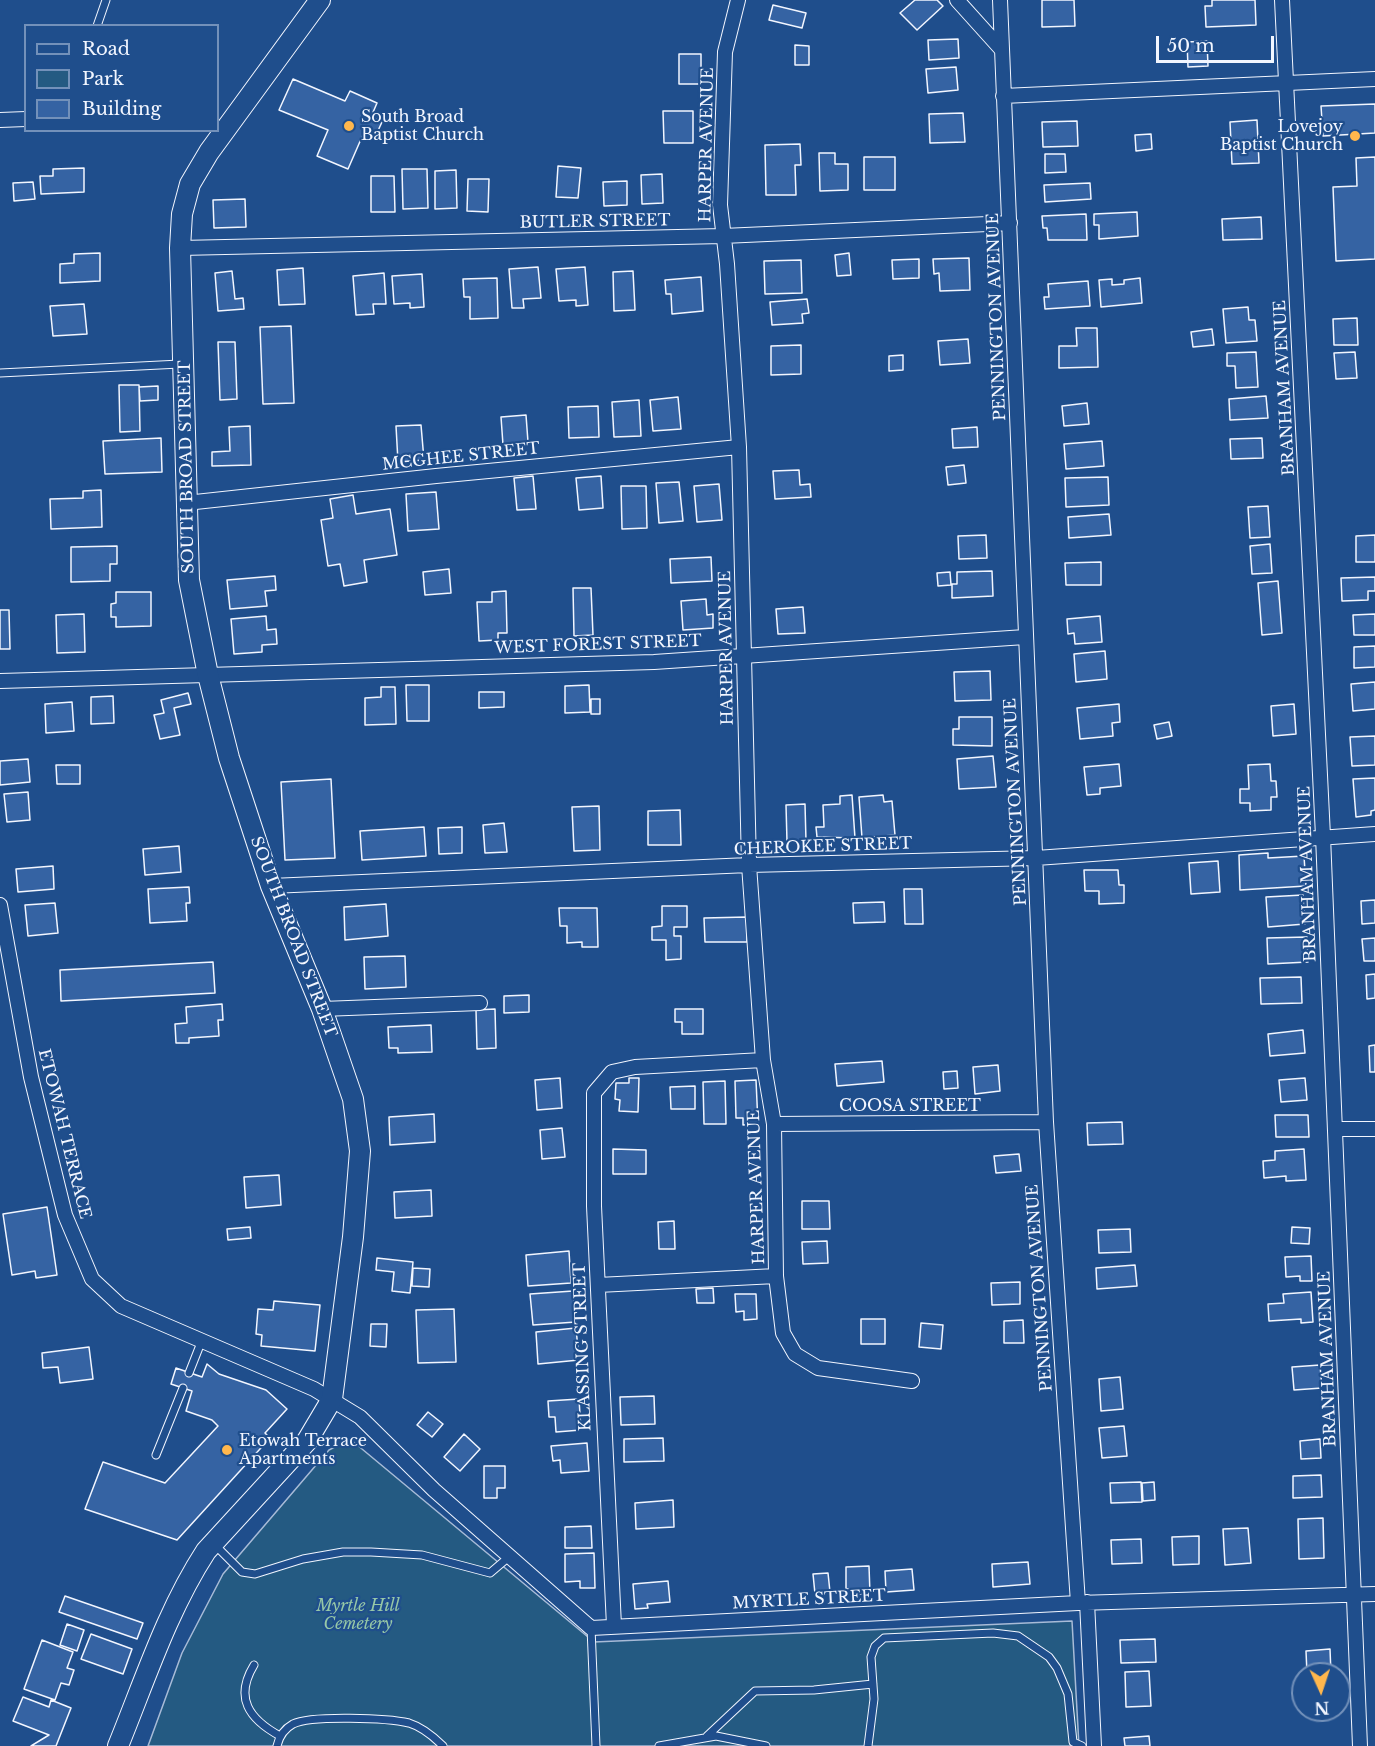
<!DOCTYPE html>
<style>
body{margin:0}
#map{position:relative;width:1375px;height:1746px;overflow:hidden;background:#1f4e8c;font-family:"Libre Baskerville",serif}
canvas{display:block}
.legend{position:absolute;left:24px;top:24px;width:195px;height:108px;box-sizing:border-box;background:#1f4e8c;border:2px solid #7391ba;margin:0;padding:8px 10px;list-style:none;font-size:18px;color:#f2f6ff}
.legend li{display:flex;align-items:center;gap:12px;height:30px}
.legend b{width:30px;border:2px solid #7391ba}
.north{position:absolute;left:1291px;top:1662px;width:60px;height:60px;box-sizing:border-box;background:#1f4e8c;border:2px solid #7391ba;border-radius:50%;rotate:177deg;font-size:16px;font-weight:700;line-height:24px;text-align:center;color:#f2f6ff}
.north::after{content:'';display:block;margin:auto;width:21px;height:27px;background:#ffb74d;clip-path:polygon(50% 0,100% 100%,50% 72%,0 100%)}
.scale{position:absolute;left:1156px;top:36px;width:118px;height:27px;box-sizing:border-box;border:3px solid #f2f6ff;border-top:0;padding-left:8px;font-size:18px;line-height:21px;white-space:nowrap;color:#f2f6ff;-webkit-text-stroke:4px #1f4e8c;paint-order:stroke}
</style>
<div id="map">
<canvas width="1375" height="1746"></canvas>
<ul class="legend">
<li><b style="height:8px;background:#1f4e8c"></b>Road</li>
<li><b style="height:16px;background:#245a82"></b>Park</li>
<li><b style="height:16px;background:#3563a3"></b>Building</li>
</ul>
<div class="north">N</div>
<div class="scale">50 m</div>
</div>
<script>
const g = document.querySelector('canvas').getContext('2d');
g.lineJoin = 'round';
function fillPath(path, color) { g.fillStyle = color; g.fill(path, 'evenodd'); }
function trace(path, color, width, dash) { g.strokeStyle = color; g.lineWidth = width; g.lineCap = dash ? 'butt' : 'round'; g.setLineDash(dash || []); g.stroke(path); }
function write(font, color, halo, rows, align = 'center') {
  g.font = font + ' "Libre Baskerville",serif'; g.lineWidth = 4.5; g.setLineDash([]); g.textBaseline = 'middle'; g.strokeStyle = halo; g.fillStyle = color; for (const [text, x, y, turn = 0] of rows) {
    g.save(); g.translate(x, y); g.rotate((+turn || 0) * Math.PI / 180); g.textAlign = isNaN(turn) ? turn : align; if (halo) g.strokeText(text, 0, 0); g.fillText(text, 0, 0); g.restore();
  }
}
const green = new Path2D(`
 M350,1439L594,1642L1072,1621L1079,1746H148L182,1653L223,1574L329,1450Z`);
fillPath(green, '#245a82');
trace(green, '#a8bbd7', 1.5);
const building = new Path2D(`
 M915,0H937L943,6L917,30L900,13Z
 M1042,0H1074L1075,26L1042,27Z
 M1212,0H1255L1256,25L1206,27L1205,6H1212Z
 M773,5L806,13L802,28L769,20Z
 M958,39L959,58L929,60L928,40Z
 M1207,41L1208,66L1188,67L1187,42Z
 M795,45L809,46V65H795Z
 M679,54H701V84H679Z
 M956,67L958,90L928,93L926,69Z
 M293,79L345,101L350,91L377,103L371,117L382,122L376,135L365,130L348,169L317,156L328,130L279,110Z
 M1375,104V133L1323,136L1321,106Z
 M663,111H693V143H664Z
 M963,113L965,142L930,143L929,114Z
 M1257,120L1259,163L1232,164L1230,122Z
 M1077,121L1078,146L1043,147L1042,122Z
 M1151,134L1152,149L1136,151L1135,135Z
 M800,144L801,165H795L796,195H766L765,145Z
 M819,153H835V164H848V190L820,191Z
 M1045,154H1065L1066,172L1045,173Z
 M864,157H895V190H864Z
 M1375,157V259L1336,261L1333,187L1357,186L1356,158Z
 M558,166L581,168L578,198L556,197Z
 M84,168V192L41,194L40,176H53V169Z
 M402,169H427L428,208L403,209Z
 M456,170L457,208L435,209V171Z
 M662,174L663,203L642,204L641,175Z
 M371,176H394L395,212H371Z
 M468,179H489L488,212L467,211Z
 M627,181V205L604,206L603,182Z
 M33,182L35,199L14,201L13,183Z
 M1090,183L1091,199L1045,202L1044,185Z
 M245,199L246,227L214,228L213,200Z
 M1137,212L1138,236L1099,239V225H1094V214Z
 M1086,214L1087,240H1048L1047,228H1043L1042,216Z
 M1261,217L1262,239L1223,240L1222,219Z
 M100,253V281L60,283V264L74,263V254Z
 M849,253L851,275L837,276L835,255Z
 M969,258L970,290L940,291L939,273L934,274L933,259Z
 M919,259V278L893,279L892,260Z
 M801,260L802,293L765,294L764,261Z
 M538,267L541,298L523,299L524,308H512L509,269Z
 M585,267L588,305L576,306V300L559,301L556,269Z
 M303,268L305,304L279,305L277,270Z
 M232,271L235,299L243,298L244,309L218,311L215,273Z
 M633,271L635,310L614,311L613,272Z
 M384,273L386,304H373L374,314L356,315L353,276Z
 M422,274L424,307L410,308V303L394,304L392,276Z
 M701,277L703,311L672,314L671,294H666L665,280Z
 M497,278L498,318L470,319V297H464L463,279Z
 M1140,278L1142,303L1101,307L1099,280L1112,279V285L1124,284V280Z
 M1088,281L1090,306L1045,309L1044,297H1049L1048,284Z
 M807,299L809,313L802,314L803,323L772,325L770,302Z
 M84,304L87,334L53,336L50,306Z
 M1248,307L1249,320H1255L1257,341L1226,343L1223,309Z
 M1357,318L1358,345H1334L1333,319Z
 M291,326L294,403L263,404L260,327Z
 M1076,328H1097L1098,367L1059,368V346H1077Z
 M1212,329L1214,345L1193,347L1191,332Z
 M968,339L970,363L940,365L938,341Z
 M218,342H235L237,399L220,400Z
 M801,345V374L771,375V346Z
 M1256,352L1258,387L1236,388L1235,366H1227V353Z
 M1355,352L1357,378L1336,379L1334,353Z
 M903,355V370L889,371V356Z
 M119,385H139L140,431L120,432Z
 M158,386V400L140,401L139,387Z
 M1266,396L1268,418L1230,420L1229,399Z
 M678,397L681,429L653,431L650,400Z
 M639,400L641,436L614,437L612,402Z
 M1087,403L1089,424L1064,426L1062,406Z
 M598,406L599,437L569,438L568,407Z
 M526,415L528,442L503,445L501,417Z
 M421,425L424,460L398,462L396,426Z
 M250,426L251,465L212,466V452L230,451L229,427Z
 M977,427L978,447L953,448L952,429Z
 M161,438L162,472L105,474L103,441Z
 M1262,438L1263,458L1231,459L1230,439Z
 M1102,441L1104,466L1066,469L1064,444Z
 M964,465L966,483L948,485L946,467Z
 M799,470L800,485L810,484L811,497L775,499L773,471Z
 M533,476L536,509L517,510L514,478Z
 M601,476L603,508L579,510L576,478Z
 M1108,477L1109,505L1066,507L1065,478Z
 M679,482L683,521L659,523L656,483Z
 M719,484L722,520L697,522L694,486Z
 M621,486H646L647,528L622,529Z
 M101,490L102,527L51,529L50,499L83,498V491Z
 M436,492L439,529L408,531L406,494Z
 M353,495L356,514L390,509L397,555L364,560L367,582L344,586L340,564L328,566L321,520L333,518L330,499Z
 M1268,506L1270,537L1250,538L1248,507Z
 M1109,514L1111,535L1069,538L1068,517Z
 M986,535L987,558L959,559L958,536Z
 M1375,535V562H1356V536Z
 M1270,544L1272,573L1252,574L1250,546Z
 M117,546V564H110V581L71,582V547Z
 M711,557L712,581L671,583L670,559Z
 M1101,562V585H1066L1065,563Z
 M449,569L451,593L425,595L423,572Z
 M992,571L993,596L952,598V584H957V572Z
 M950,572L951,585L938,586L937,573Z
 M275,576L276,590L265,591L267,606L230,609L227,580Z
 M1375,577V591H1368V600L1342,601L1341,578Z
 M1278,581L1282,633L1262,635L1258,583Z
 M573,588H591L593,635L574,636Z
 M506,591L507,633H498V640L479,641L477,602H492V592Z
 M116,592H151V626L116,627V617H111V604L116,603Z
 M706,599L707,615L713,614V628L683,630L681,601Z
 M803,607L805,633L778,634L776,609Z
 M0,610H9L10,649H0Z
 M84,614L85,652L57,653L56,615Z
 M1375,614V635H1354L1353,615Z
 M266,616L267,630L276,629L277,644L262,645V652L234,654L231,619Z
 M1100,616L1102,642L1075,644L1074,633L1068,634L1067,619Z
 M1375,646V667L1354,668V647Z
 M1105,651L1107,679L1076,682L1074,654Z
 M990,671L991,700L955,701L954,672Z
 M1375,682V709L1353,711L1351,684Z
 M406,685H429V721H407Z
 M589,685L590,712L565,713V686Z
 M381,687H395L396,724L365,725V698L381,697Z
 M479,692H504V707L479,708Z
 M188,693L191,704L174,708L180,735L160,739L154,715L164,713L161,700Z
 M113,696L114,723L91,724V697Z
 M591,699H600V714H591Z
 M72,702L74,731L46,733L45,704Z
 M1119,704L1120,722L1112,723L1113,736L1080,739L1077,708Z
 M1294,704L1296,734L1273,736L1271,706Z
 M959,717H992V746L953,745V729H959Z
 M1169,722L1172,736L1157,739L1154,725Z
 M1375,736V765L1352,766L1350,737Z
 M993,756L996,787L959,789L957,759Z
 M28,759L30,782L0,785V761Z
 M1119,764L1121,786L1100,788V794L1087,795L1084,767Z
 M1270,764L1271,781H1276L1277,797H1271V810L1250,811V803H1240V789H1249L1248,765Z
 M56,765H80V784H57Z
 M1375,778V810L1371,811V815L1356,817L1353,779Z
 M331,779L335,858L285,860L281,782Z
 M28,792L30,820L7,822L4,794Z
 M852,795L855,838L817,837L816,827H824L823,805L840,804V796Z
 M883,795L884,802L892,801L895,835L862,838L859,797Z
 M805,804L806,841L787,842L786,805Z
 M599,806L600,850L574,851L572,807Z
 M680,810L681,845H648V811Z
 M504,823L507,852L485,853L483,825Z
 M424,827L426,856L362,860L360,831Z
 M462,827V853L439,854L438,828Z
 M179,846L181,872L145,875L143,849Z
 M1268,853V858L1304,856L1306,886L1240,890L1239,855Z
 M1218,861L1220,892L1191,894L1189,863Z
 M53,866L54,889L18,892L16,869Z
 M1084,870H1118L1119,885H1124V903L1099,904V891H1085Z
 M189,887L190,903H186L187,921L150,923L148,889Z
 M904,889H922L923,924H905Z
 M1303,895L1305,924L1268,927L1266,897Z
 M1375,900V923L1362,924L1361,901Z
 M884,902L885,922L854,923L853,903Z
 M55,903L58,933L28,936L25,905Z
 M386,904L388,936L345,940L344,907Z
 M662,906H687V927H674V936H681V959L666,960V940H652V927L662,926Z
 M559,908H597L598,947H582V942L567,943V926H560Z
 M747,917V942H705L704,918Z
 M1307,937L1308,962L1268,964L1267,938Z
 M1375,938V961H1364L1362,939Z
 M405,956L406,987L365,989L364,957Z
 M213,962L215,993L61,1001L60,970Z
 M1375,974V998L1367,999L1366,975Z
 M1301,977L1302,1003L1261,1004L1260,978Z
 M529,995V1012L504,1013V996Z
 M222,1004L223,1020H218L219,1036L189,1038V1043H176L175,1024L187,1023L186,1007Z
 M495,1009L496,1048L477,1049L476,1010Z
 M675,1009H703V1034H682V1022H675Z
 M431,1025L432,1052L398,1053V1048H389L388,1027Z
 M1303,1030L1305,1053L1270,1056L1268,1034Z
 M1375,1045V1072H1370L1369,1046Z
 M882,1061L884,1082L837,1086L835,1064Z
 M998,1065L1000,1091L975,1094L973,1067Z
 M957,1071L958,1088L944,1089L943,1072Z
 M560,1078L562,1108L537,1110L535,1080Z
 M629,1078H639L638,1112L619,1111L620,1100L615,1099L616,1083H629Z
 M1305,1078L1307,1100L1281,1102L1279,1080Z
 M756,1080L758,1124L743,1125V1118H736L735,1081Z
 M725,1081L726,1124H704L703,1082Z
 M695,1086V1109H671L670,1087Z
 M434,1114L435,1142L390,1145L389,1117Z
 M1275,1115H1308L1309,1137H1276Z
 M1122,1122L1123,1144L1088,1145L1087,1123Z
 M562,1128L565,1157L542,1159L540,1130Z
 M613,1149L646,1150V1174H613Z
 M1304,1149L1306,1180L1286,1181V1176L1264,1178L1263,1161L1275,1160V1151Z
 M1019,1154L1021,1171L996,1173L994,1156Z
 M279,1175L281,1205L246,1208L244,1177Z
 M431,1190L432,1216L395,1218L394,1192Z
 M802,1201H829L830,1229H802Z
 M47,1207L57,1275L36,1278L35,1271L12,1275L3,1214Z
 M674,1221L675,1249H659L658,1222Z
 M250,1227L251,1238L228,1240L227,1229Z
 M1292,1227L1310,1228L1309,1244L1291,1243Z
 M1130,1229L1131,1252L1099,1253L1098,1230Z
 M827,1241L828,1263L803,1264L802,1242Z
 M569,1251L571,1283L528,1286L526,1255Z
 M1311,1256L1312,1281H1300V1276L1286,1277L1285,1257Z
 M377,1258L413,1262L410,1293L392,1291L394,1272L376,1270Z
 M1135,1265L1137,1286L1097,1289L1096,1268Z
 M413,1268L430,1269L429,1287L412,1286Z
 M1020,1282V1304L992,1305L991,1283Z
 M713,1288L714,1303H697L696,1289Z
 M573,1291L576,1322L533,1325L530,1294Z
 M1311,1292L1313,1322L1301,1323V1319L1269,1321L1268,1304L1284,1303L1283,1294Z
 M735,1294H756L757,1319L744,1320V1311L736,1312Z
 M274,1301L320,1305L315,1351L261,1346L262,1335L256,1334L258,1309L273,1310Z
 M454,1309L456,1362L418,1363L416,1310Z
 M861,1319H885V1344H861Z
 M1023,1320L1024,1343H1004V1321Z
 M921,1323L943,1325L941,1349L919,1347Z
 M371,1324H387L386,1347L370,1346Z
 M576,1328L579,1360L538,1364L536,1332Z
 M89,1347L93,1379L60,1383L58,1367L43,1368L42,1353Z
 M207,1364L219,1374L266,1390L287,1409L265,1433L270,1438L177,1540L85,1509L103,1462L165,1483L218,1426L212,1420L186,1411L192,1391L171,1384L176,1368L202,1377Z
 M1320,1365L1322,1388L1294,1390L1292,1367Z
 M1120,1377L1123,1409L1101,1411L1099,1379Z
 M654,1396L655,1424L621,1425L620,1397Z
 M579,1399L581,1430L556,1432L555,1417H549L548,1401Z
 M428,1412L443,1424L432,1437L417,1425Z
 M1124,1426L1127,1456L1102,1458L1099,1428Z
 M464,1434L480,1449L460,1471L444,1457Z
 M663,1438L664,1461L624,1462V1439Z
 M1320,1439L1321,1458L1301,1459L1300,1441Z
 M587,1443L589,1471L561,1473L560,1460L553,1461L551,1446Z
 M484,1466H505V1488H497V1498H484Z
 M1321,1475L1322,1497L1293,1498V1476Z
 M1141,1482L1142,1502L1111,1503L1110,1483Z
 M1154,1482L1155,1500L1143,1501L1142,1483Z
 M673,1500L674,1527L636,1529L635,1503Z
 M1323,1518L1324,1558L1299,1559L1298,1519Z
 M591,1526L592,1548H565V1527Z
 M1248,1528L1251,1563L1225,1565L1223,1529Z
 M1199,1536V1564L1173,1565L1172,1537Z
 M1141,1539L1142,1563L1112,1564L1111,1540Z
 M594,1553L595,1588H580V1581L565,1582V1554Z
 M1028,1562L1030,1584L993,1587L992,1564Z
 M869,1566L870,1594H856V1589H846V1567Z
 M912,1569L914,1590L886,1592L885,1571Z
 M828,1573L830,1592L815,1594L813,1574Z
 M668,1581L670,1602L647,1604L648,1608L635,1609L633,1584Z
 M65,1596L143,1623L137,1639L59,1612Z
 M67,1624L84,1630L77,1651L60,1645Z
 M91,1634L132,1649L123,1674L81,1659Z
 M1155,1639L1156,1662L1121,1663L1120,1640Z
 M42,1640L73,1652L67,1668L74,1670L69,1685L61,1683L55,1700L24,1689Z
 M1330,1649L1331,1674H1307L1306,1651Z
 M1149,1671L1151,1706L1126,1707L1125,1672Z
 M23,1697L49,1707L51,1700L71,1708L56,1746H31L49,1735L13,1721Z
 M1149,1736L1150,1746H1125L1124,1738Z`);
fillPath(building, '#3563a3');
trace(building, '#f2f6ff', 1.5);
const service = new Path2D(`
 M97,26L106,0
 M0,373L180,364
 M189,1373L202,1340
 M156,1455L183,1388
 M215,1545L242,1572L255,1574L303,1559L343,1552H371L422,1555L490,1573L510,1556
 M591,1628L596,1746
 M254,1665C234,1698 249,1719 280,1736
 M707,1736L755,1691L814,1690L873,1684
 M277,1746C279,1737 284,1729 293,1724C311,1715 388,1718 409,1723C422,1727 433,1736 443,1746
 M659,1746L716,1736L766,1746
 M868,1746L874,1699L871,1657L875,1646L884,1638L993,1633L1018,1636L1049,1657L1057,1668L1068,1694L1073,1742L1082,1746`);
const minor = new Path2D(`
 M738,0L725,52L720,205L727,264L739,447L749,865L763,1060L774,1124L776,1276L783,1333L795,1354L818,1368L912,1381
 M957,0L1002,50
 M1000,0L1046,1122L1078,1603
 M1282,0L1323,836L1360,1746
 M1003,96L1375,79
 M0,120L26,119
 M180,248L723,236L1010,223
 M186,503L436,476L739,447
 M0,681L654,662L1025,637
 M271,886L749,865L1036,858L1375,834
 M0,905L31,1077L65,1215L92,1279L121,1306L314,1389L360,1417L434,1490L591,1628L1078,1603L1375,1594
 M322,1009L480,1003
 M774,1124L1046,1122
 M1335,1129H1375
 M598,1285L776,1276
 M1087,1602L1094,1746
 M614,1626L594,1206V1093L612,1072L635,1067L763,1060`);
const secondary = new Path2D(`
 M118,1746C145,1680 167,1611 206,1551L307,1441L332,1399L353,1237L360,1151L353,1099L322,1009L271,886L229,758L208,675L189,580L180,248L182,214L190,184L209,152L320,0`);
trace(service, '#f2f6ff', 9);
trace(minor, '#f2f6ff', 16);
trace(secondary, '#f2f6ff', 22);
trace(service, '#1f4e8c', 7);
trace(minor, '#1f4e8c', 14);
trace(secondary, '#1f4e8c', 20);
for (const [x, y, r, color] of [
 [349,126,6,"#ffb74d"],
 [1355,136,6,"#ffb74d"],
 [227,1450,6,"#ffb74d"]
]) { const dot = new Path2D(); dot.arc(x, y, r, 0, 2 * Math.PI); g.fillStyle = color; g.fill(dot); trace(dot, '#1f4e8c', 2); }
write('16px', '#f2f6ff', '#1f4e8c', [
 ["South Broad",361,117],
 ["Baptist Church",361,135],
 ["Lovejoy",1343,127,"right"],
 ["Baptist Church",1343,145,"right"],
 ["Etowah Terrace",239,1441],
 ["Apartments",239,1459]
], 'left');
write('16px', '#f2f6ff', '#1f4e8c', [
 ["HARPER AVENUE",707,145,-89],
 ["BUTLER STREET",595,222,-1],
 ["PENNINGTON AVENUE",997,317,-92],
 ["BRANHAM AVENUE",1285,388,-93],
 ["MCGHEE STREET",461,457,-6],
 ["SOUTH BROAD STREET",187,467,-91],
 ["WEST FOREST STREET",598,645,-2],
 ["HARPER AVENUE",727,648,-91],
 ["PENNINGTON AVENUE",1016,802,-93],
 ["CHEROKEE STREET",823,847,-2],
 ["BRANHAM AVENUE",1308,874,-92],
 ["SOUTH BROAD STREET",293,937,69],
 ["COOSA STREET",910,1106],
 ["ETOWAH TERRACE",64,1134,76],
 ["HARPER AVENUE",757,1187,-92],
 ["PENNINGTON AVENUE",1040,1288,-94],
 ["KLASSING STREET",583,1347,-92],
 ["BRANHAM AVENUE",1328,1359,-92],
 ["MYRTLE STREET",809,1600,-3]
]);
write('italic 16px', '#97c8a6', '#1f4e8c', [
 ["Myrtle Hill",358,1606],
 ["Cemetery",358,1624]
]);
</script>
